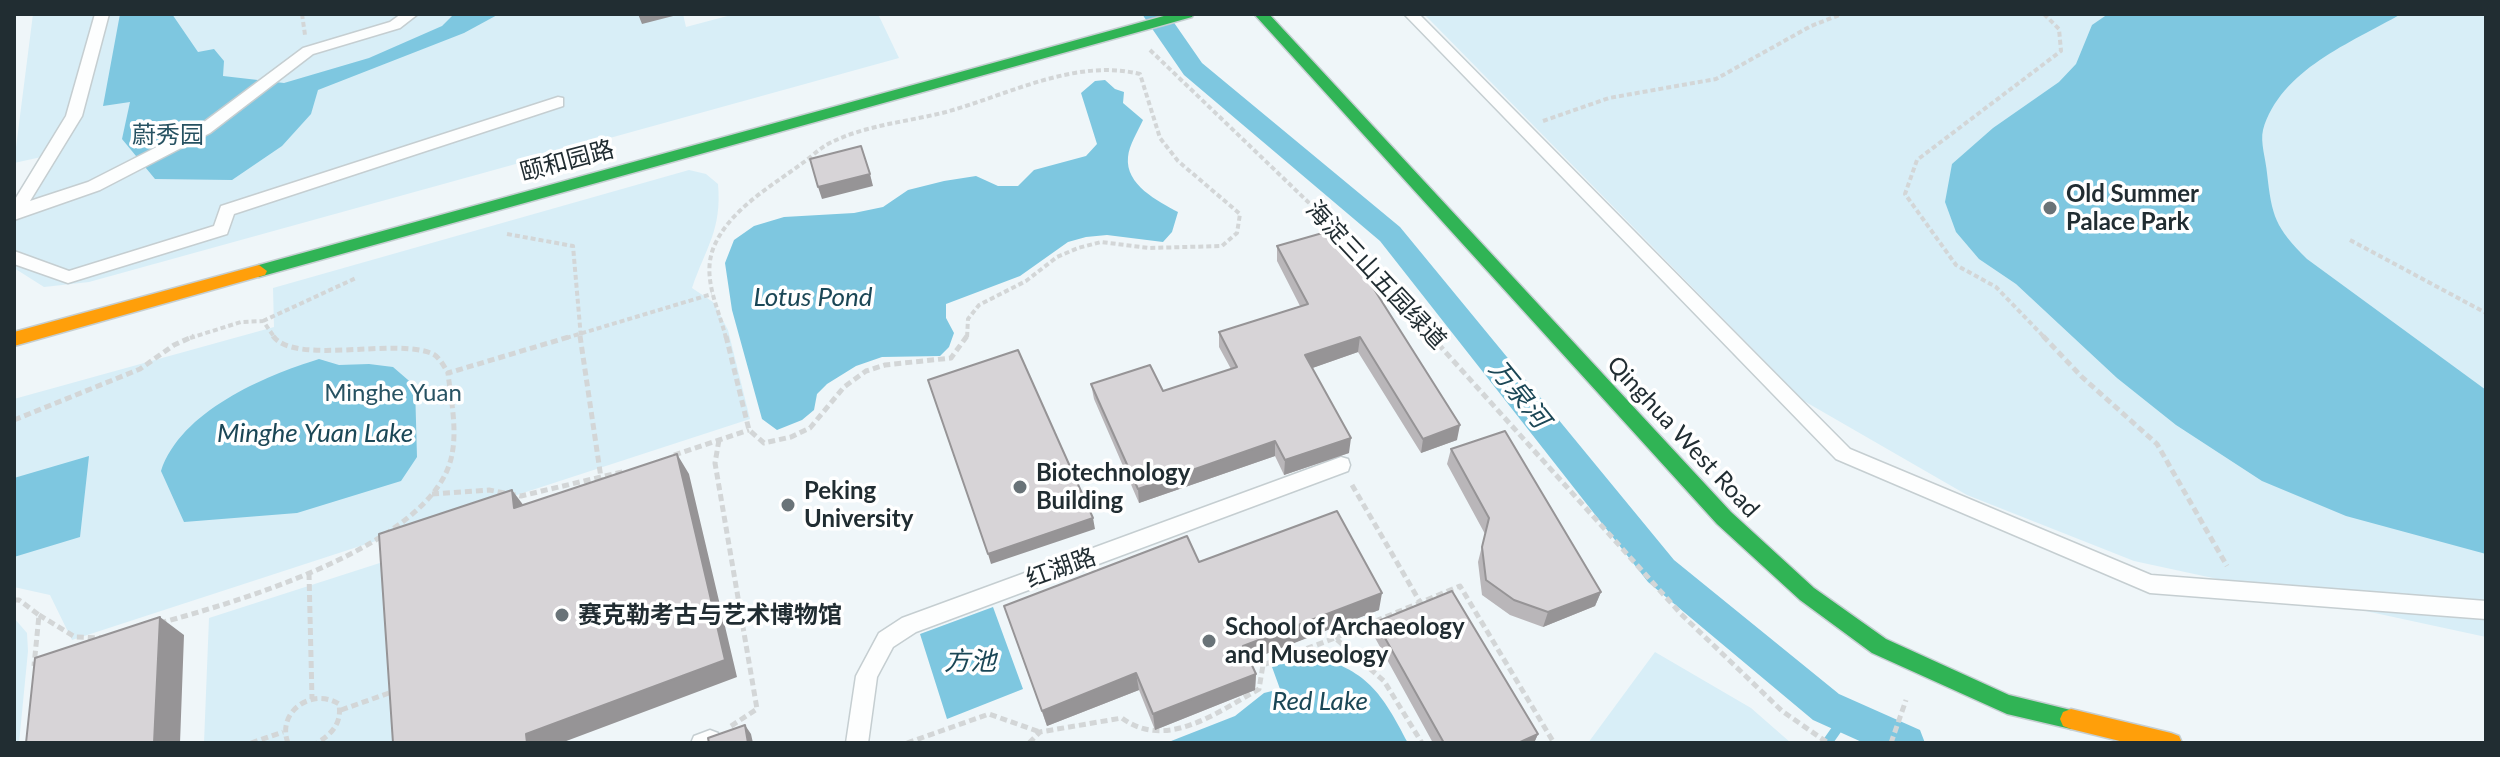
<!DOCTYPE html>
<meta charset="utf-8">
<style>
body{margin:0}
#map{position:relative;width:2500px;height:757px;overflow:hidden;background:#eff6f9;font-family:Lato,sans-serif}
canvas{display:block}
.frame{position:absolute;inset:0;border:16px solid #212d32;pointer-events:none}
</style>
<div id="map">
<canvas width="2500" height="757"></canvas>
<div class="frame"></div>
</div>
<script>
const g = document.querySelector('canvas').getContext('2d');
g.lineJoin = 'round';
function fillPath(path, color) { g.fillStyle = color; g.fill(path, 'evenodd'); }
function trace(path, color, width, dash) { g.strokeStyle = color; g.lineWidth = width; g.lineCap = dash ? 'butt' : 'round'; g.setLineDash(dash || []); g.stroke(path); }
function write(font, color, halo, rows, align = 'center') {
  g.font = font + ' Lato,"Noto Sans SC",sans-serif'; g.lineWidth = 7; g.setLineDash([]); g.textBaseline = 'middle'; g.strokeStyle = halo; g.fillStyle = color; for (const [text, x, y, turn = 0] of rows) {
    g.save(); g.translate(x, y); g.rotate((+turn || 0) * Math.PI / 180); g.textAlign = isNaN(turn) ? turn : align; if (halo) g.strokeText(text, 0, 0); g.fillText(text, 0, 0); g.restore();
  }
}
fillPath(new Path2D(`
 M33,14H683L686,27L735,14H878L899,58L89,282L44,287L14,268V202L46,156L14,163Z
 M1424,14H2486V637L2134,561L1967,495L1804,401Z
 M689,170L706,174L718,184C722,230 706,247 692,288L713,302L728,330L750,419L72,640L50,595L14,587V399L274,327L273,288Z
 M386,561L396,743H204L209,618Z
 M14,618L27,633L28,651L19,743H14Z
 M1655,652L1751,708L1791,743H1588Z`), '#d8eef7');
fillPath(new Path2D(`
 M120,14H172L198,52L214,49L224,61L223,76L284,83L369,58L442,26L454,14H499L464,33L318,90L311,114L282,146L232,180L155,179L122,139L130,102L103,106Z
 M2108,14H2401C2351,43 2281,69 2263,130C2260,142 2266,160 2267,173C2272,217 2275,227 2307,259L2486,390V554L2346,516L2262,481L2176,425L2117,378L2016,284L1979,259L1956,232L1945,202L1952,164L1993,128L2059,82L2076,64L2092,25Z
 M1105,80L1115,89L1124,92L1123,103L1143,120C1138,131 1129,145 1128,157C1125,185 1158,201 1178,212L1172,232L1163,242L1107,235L1086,237L1068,242L1020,276L946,304V318L954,333L949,347L940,356L882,357L856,366L827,384L817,394L814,410L802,420L777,430L762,419L732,310L725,263L734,240L754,226L784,217L854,213L883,207L908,190L944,181L976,176L998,186H1018L1034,170L1086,156L1097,144L1081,93L1095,81Z
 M319,359L339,365L369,364L393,367L415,386L417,457L401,481L297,513L184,522L161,471C181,411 264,376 319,359Z
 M89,456L80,537L14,557V478Z
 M993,607L1023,689L947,719L920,634Z
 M1309,655C1367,669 1382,693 1408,743H1166L1235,716L1264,693L1280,689L1272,667Z`), '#7ec7e0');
trace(new Path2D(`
 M1827,743L1846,716`), '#7ec7e0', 10);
fillPath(new Path2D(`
 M1142,14H1168L1202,63L1400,227L1674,560L1839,694L1920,730L1925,743H1864L1813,720L1648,582L1380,241L1184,75Z`), '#7ec7e0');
const lane = new Path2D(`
 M95,14H109L82,116L30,201L88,182L200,125L303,48L390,22L401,14H418L400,28L313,54L210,133L100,190L14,220V201L66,116Z
 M1404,14H1419L1850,449L2151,575L2486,601V619L2150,593L1836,459Z
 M558,97L563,98V106L234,214L227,234L68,283L14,264V251L69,271L214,226L221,206Z
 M1341,457L1348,459L1350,465L1348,471L916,632L893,647L877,677L868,743H846L856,676L879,633L902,618Z
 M710,730L718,733L722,743H691L694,736Z`);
const fast = new Path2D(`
 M1171,14H1194L1192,17L259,277L251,271L259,265Z
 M1254,14H1269L1731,512L1814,588L1886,639L2009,695L2079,712L2082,719L2079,726L2071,729L2007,714L1872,653L1800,600L1717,524Z`);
const slow = new Path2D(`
 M259,265L267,271L265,275L14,346V332Z
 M2071,709L2171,733L2179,736L2182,743H2128L2071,729L2063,726L2060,719L2063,712Z`);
trace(lane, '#c5ced1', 3);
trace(fast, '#c5ced1', 3);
trace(slow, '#c5ced1', 3);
trace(new Path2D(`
 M302,14L305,35
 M2044,14L2059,29L2061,51L1917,160L1905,194L1956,265L1996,287L2045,338
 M1150,50L1331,224L1433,338
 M1543,121L1609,98L1716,79L1811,26L1842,14
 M507,234L573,246L581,338
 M2350,240L2486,313
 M263,321L356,278
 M190,338L241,322L263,321L275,338
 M566,338L712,294
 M726,338C719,309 702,279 713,249C728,210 772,186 804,162C812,156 819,149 828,144C864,125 907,122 946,112C1008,95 1075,58 1140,74L1160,138L1178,161L1240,214L1237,233L1222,246L1149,248L1101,242L1078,248L1057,257L1026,281L979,305L968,319L967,338`), '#d3d6d7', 4, [5, 3]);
trace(new Path2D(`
 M273,336C295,366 396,337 433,354C439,357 444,366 448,373
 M580,336L601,478
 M726,336L749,430L764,443L791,437L810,428L844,387L866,371L885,365L951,358L967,336
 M1431,336L1681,614L1782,711L1828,743
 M2043,336L2082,377L2157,444L2227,566
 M14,420L140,369L174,345L194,336
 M719,440L715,463L757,709L728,728
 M674,455L749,430
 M1352,485L1420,602
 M432,494L489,490L521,496L626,471
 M309,573L312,699
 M14,600H19L39,615L34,666
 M39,615L75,637L104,638
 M160,623C237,602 429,546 451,459C458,431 451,401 448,373L572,336
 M1335,638L1460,586L1554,743
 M341,710L389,693
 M251,743L283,732
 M288,743C276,712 312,687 339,704C342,723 332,734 317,743
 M907,743L989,714L1040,732
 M1029,743L1040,732L1122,718C1166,751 1218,712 1259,689L1263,665L1335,638L1384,681L1422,743
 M1891,743L1906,700`), '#d3d6d7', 5, [7, 4]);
fillPath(lane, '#fdfefe');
fillPath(fast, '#30b455');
fillPath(slow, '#ff9f0a');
fillPath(new Path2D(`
 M1277,246L1457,440L1421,453L1358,352L1312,368L1349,453L1284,475L1275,456L1139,503L1094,399L1091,384L1163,391L1231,369L1219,347V332L1300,306L1277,261Z
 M1451,449L1601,592L1595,606L1543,627L1510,615L1482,595L1478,562L1485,534L1447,464Z
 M1004,606L1379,610L1249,660L1256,674L1255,690L1155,730L1139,690L1047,726Z
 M1376,622L1538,734L1534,743H1433L1374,636Z`), '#b9b6b9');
fillPath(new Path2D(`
 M638,14H681L642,24Z
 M870,174L873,186L822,199L818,187Z
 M1360,337L1358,352L1304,371L1305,355Z
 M1460,425L1457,440L1421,453L1423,439Z
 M1351,438L1349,453L1284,475L1285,460Z
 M1275,441V456L1139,503L1138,489Z
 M677,454L689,474L737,677L561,743H527L526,734Z
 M512,490L527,510L514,508Z
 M1093,518L1095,529L991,564L988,554Z
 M1601,592L1595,606L1543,627L1548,612Z
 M1382,593L1379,610L1243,663V646Z
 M160,617L184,635L180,743H154Z
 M1136,673L1139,690L1047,726L1042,711Z
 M1256,674L1255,690L1155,730L1153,714Z
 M745,725L751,734L753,743H748Z
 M1538,734L1534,743H1518Z`), '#969496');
const building = new Path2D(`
 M861,146L870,174L818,187L810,159Z
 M1326,232L1360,267L1460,425L1423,439L1360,337L1305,355L1351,438L1285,460L1275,441L1138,489L1091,384L1150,365L1163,391L1237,367L1219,332L1308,304L1277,246Z
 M1018,350L1093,518L988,554L928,380Z
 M1505,431L1601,592L1548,612L1514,600L1486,580L1482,547L1489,518L1451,449Z
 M677,454L725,660L526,734L527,743H393L379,534L512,490L514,508Z
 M1337,511L1382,593L1243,646L1256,674L1153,714L1136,673L1042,711L1004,606L1187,536L1199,562Z
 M1452,591L1538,734L1518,743H1444L1376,622Z
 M160,617L154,743H26L35,658Z
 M745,725L748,743H709L708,738Z`);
fillPath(building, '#d7d4d7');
trace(building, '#969496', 2);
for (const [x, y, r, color] of [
 [2050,208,8,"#697378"],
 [1020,487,8,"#697378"],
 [788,505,8,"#697378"],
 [562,615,8,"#697378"],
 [1209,641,8,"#697378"]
]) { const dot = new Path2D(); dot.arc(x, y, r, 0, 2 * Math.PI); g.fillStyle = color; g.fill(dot); trace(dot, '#fff', 3); }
write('24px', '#275262', '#fff', [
 ["蔚秀园",168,135],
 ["Minghe Yuan",393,393]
]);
write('24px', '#212d32', '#fff', [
 ["颐和园路",567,161,-15],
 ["海淀三山五园绿道",1376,275,47],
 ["Qinghua West Road",1683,437,47],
 ["红湖路",1061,568,-20]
]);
write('bold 24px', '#212d32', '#fff', [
 ["Old Summer",2066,194],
 ["Palace Park",2066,222],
 ["Biotechnology",1036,473],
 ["Building",1036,501],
 ["Peking",804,491],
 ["University",804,519],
 ["赛克勒考古与艺术博物馆",578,615],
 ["School of Archaeology",1225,627],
 ["and Museology",1225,655]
], 'left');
write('italic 26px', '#1b4756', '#fff', [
 ["Lotus Pond",813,298],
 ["万泉河",1519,394,51],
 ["Minghe Yuan Lake",315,434],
 ["方池",970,662],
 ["Red Lake",1320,702]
]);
</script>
